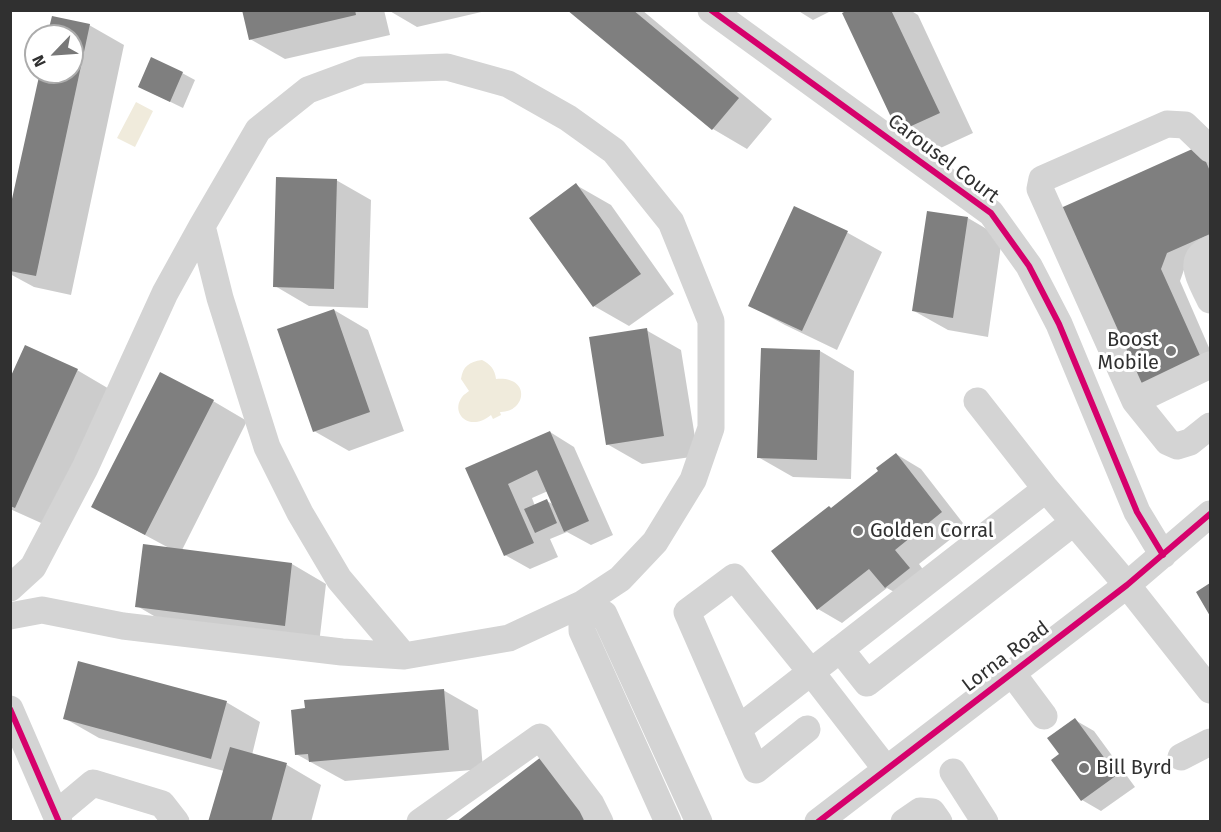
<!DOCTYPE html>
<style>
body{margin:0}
#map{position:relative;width:1221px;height:832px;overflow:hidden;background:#fff;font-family:"Fira Sans",sans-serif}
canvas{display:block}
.frame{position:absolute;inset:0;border:12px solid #303030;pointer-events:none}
.north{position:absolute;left:24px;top:24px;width:60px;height:60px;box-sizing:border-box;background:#fff;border:2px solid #acacac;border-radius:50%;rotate:245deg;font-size:16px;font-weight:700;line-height:24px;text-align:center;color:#303030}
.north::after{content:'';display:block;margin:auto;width:21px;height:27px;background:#787878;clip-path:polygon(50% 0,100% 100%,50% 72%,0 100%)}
</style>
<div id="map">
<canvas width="1221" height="832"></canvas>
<div class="frame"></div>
<div class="north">N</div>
</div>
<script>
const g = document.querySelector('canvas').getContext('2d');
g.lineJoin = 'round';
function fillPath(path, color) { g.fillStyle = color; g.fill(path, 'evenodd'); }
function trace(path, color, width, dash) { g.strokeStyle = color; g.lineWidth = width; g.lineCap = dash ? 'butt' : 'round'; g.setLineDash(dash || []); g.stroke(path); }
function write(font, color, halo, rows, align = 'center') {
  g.font = font + ' "Fira Sans",sans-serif'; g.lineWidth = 6; g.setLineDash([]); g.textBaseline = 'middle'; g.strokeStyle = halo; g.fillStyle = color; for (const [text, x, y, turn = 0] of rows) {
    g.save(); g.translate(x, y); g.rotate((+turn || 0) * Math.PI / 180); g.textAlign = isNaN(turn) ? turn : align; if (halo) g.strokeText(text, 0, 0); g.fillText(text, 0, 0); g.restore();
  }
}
fillPath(new Path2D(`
 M136,102L153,111L135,147L117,138Z
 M482,360C490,364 495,369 496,379C532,376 526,413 500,412L501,415L493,419L491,415C469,433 450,413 462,397C464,394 467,393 469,391L461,379C463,366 469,362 482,360Z`), '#f0ebdc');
fillPath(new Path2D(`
 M244,10H384L390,35L285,59L250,39Z
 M388,10H490L417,27Z
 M569,10H642L772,119L747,149L713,129Z
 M797,10H833L813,20Z
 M851,10H910L918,15L973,133L934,151L900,131Z
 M89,25L124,45L71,295L34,287L10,274V215L41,72H72V36H49Z
 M182,73L195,80L183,108L152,93Z
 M1210,154V253L1186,264L1180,281L1210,350V376L1056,212Z
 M336,180L371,200L368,308L309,306L275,286Z
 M576,185L611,205L674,294L629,326L594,306L531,218Z
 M795,208L848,233L882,252L837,350L785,325L750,306Z
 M968,218L1002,238L988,337L948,330L914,311Z
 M334,310L368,330L404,431L349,451L314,431Z
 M646,330L681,350L698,456L642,464L607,444Z
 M820,351L854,371L851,479L793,477L758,457Z
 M77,370L111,390L50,527L10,509V381Z
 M213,401L247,421L182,550L292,564L326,584L319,644L171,626L137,606L169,548L93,507Z
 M550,432L574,447L613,535L591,545L567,532L550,539L558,557L530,569L505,555L467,469ZM548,491L554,505L547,501L535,506L532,498Z
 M896,454L921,469L966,527L919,564L933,583L910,601L887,588L842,623L818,609L832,509L880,471Z
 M443,690L478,710L483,769L345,781L296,754Z
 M226,702L260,722L252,755L287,765L321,785L311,822H210L224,771L99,738L64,718Z
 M1075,720L1094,731L1135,787L1101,811L1082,800L1053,760L1061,754Z`), '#0003');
fillPath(new Path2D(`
 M242,10H355L356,15L249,40Z
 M567,10H633L739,98L712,130Z
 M848,10H891L940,113L898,132L842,13Z
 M52,16L90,24L36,276L10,271V208L40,72H72V36H47Z
 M151,57L183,72L170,102L138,87Z
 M1199,146L1210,171V234L1167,253L1161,269L1202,360L1133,391L1054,211Z
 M276,177L337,179L334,289L273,287Z
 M576,183L641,274L593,307L529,218Z
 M794,206L848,231L802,331L748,306Z
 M927,211L968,217L953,318L912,311Z
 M334,309L370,412L313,432L277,329Z
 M647,328L664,436L606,445L589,337Z
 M25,345L78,369L15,508L10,506V378Z
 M761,348L820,350L817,460L757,458Z
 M160,372L214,400L145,535L91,507Z
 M550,431L589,521L564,532L537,470L508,484L534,543L504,556L465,468Z
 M896,453L942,512L895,550L910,568L885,588L869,569L817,610L771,551L829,506L831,508L878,471L876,468Z
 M547,499L557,523L535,533L524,509Z
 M143,544L292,563L285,626L135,607Z
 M1210,583V616L1196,592Z
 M78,661L227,701L211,759L63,719Z
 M444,689L449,750L309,762L308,754L295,755L291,710L305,708L304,700Z
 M1075,718L1117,775L1081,801L1051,760L1059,754L1047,738Z
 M230,747L287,763L271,822H208Z
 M545,754L592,813L581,822H456Z`), '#7f7f7f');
trace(new Path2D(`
 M711,10L991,213L1029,266L1059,324L1137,512L1163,555
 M1210,149L1185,125L1167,124L1042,179L1040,189L1135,401L1168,442L1177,446L1190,442L1210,426
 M1210,249C1185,260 1202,282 1210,300
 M977,401L1046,489
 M1135,401L1210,365
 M10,588L33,567L85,468L165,293L202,226
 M10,616L42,610L123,626L342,652L404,656L509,638L582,604L620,579L655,542L693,480L711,428V321L671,222L614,151L568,118L508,84L447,67L362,70L308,90L258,130L202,226L220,298L267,447L300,513L339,579L404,656
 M840,649L867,683L1074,522
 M1012,673L1044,716
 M10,709L59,822
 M738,729L811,672L734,577L687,612L756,770L807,729
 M1181,757L1210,742
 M886,769L811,672L1046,489L1127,585L1210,690
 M953,772L985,822
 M56,814L93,783L162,804L176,822
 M420,822L540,737L591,804L600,822
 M668,822L582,631V604L604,614L699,822
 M818,822L1127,585L1210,514
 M904,822L920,811L932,812L939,822`), '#d4d4d4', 27);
trace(new Path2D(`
 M711,10L991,213L1029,266L1059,324L1137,512L1163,555
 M10,709L59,822
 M818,822L1127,585L1210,514`), '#d6006c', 6);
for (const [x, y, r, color] of [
 [1171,351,6,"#787878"],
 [858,531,6,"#787878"],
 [1084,768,6,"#787878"]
]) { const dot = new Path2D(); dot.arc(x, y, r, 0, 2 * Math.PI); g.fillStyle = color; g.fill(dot); trace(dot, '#fff', 2); }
write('20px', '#303030', '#fff', [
 ["Carousel Court",943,159,37],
 ["Lorna Road",1006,657,-37]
]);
write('20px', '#303030', '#fff', [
 ["Boost",1159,340,"right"],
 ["Mobile",1159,363,"right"],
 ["Golden Corral",870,531],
 ["Bill Byrd",1096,768]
], 'left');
</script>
